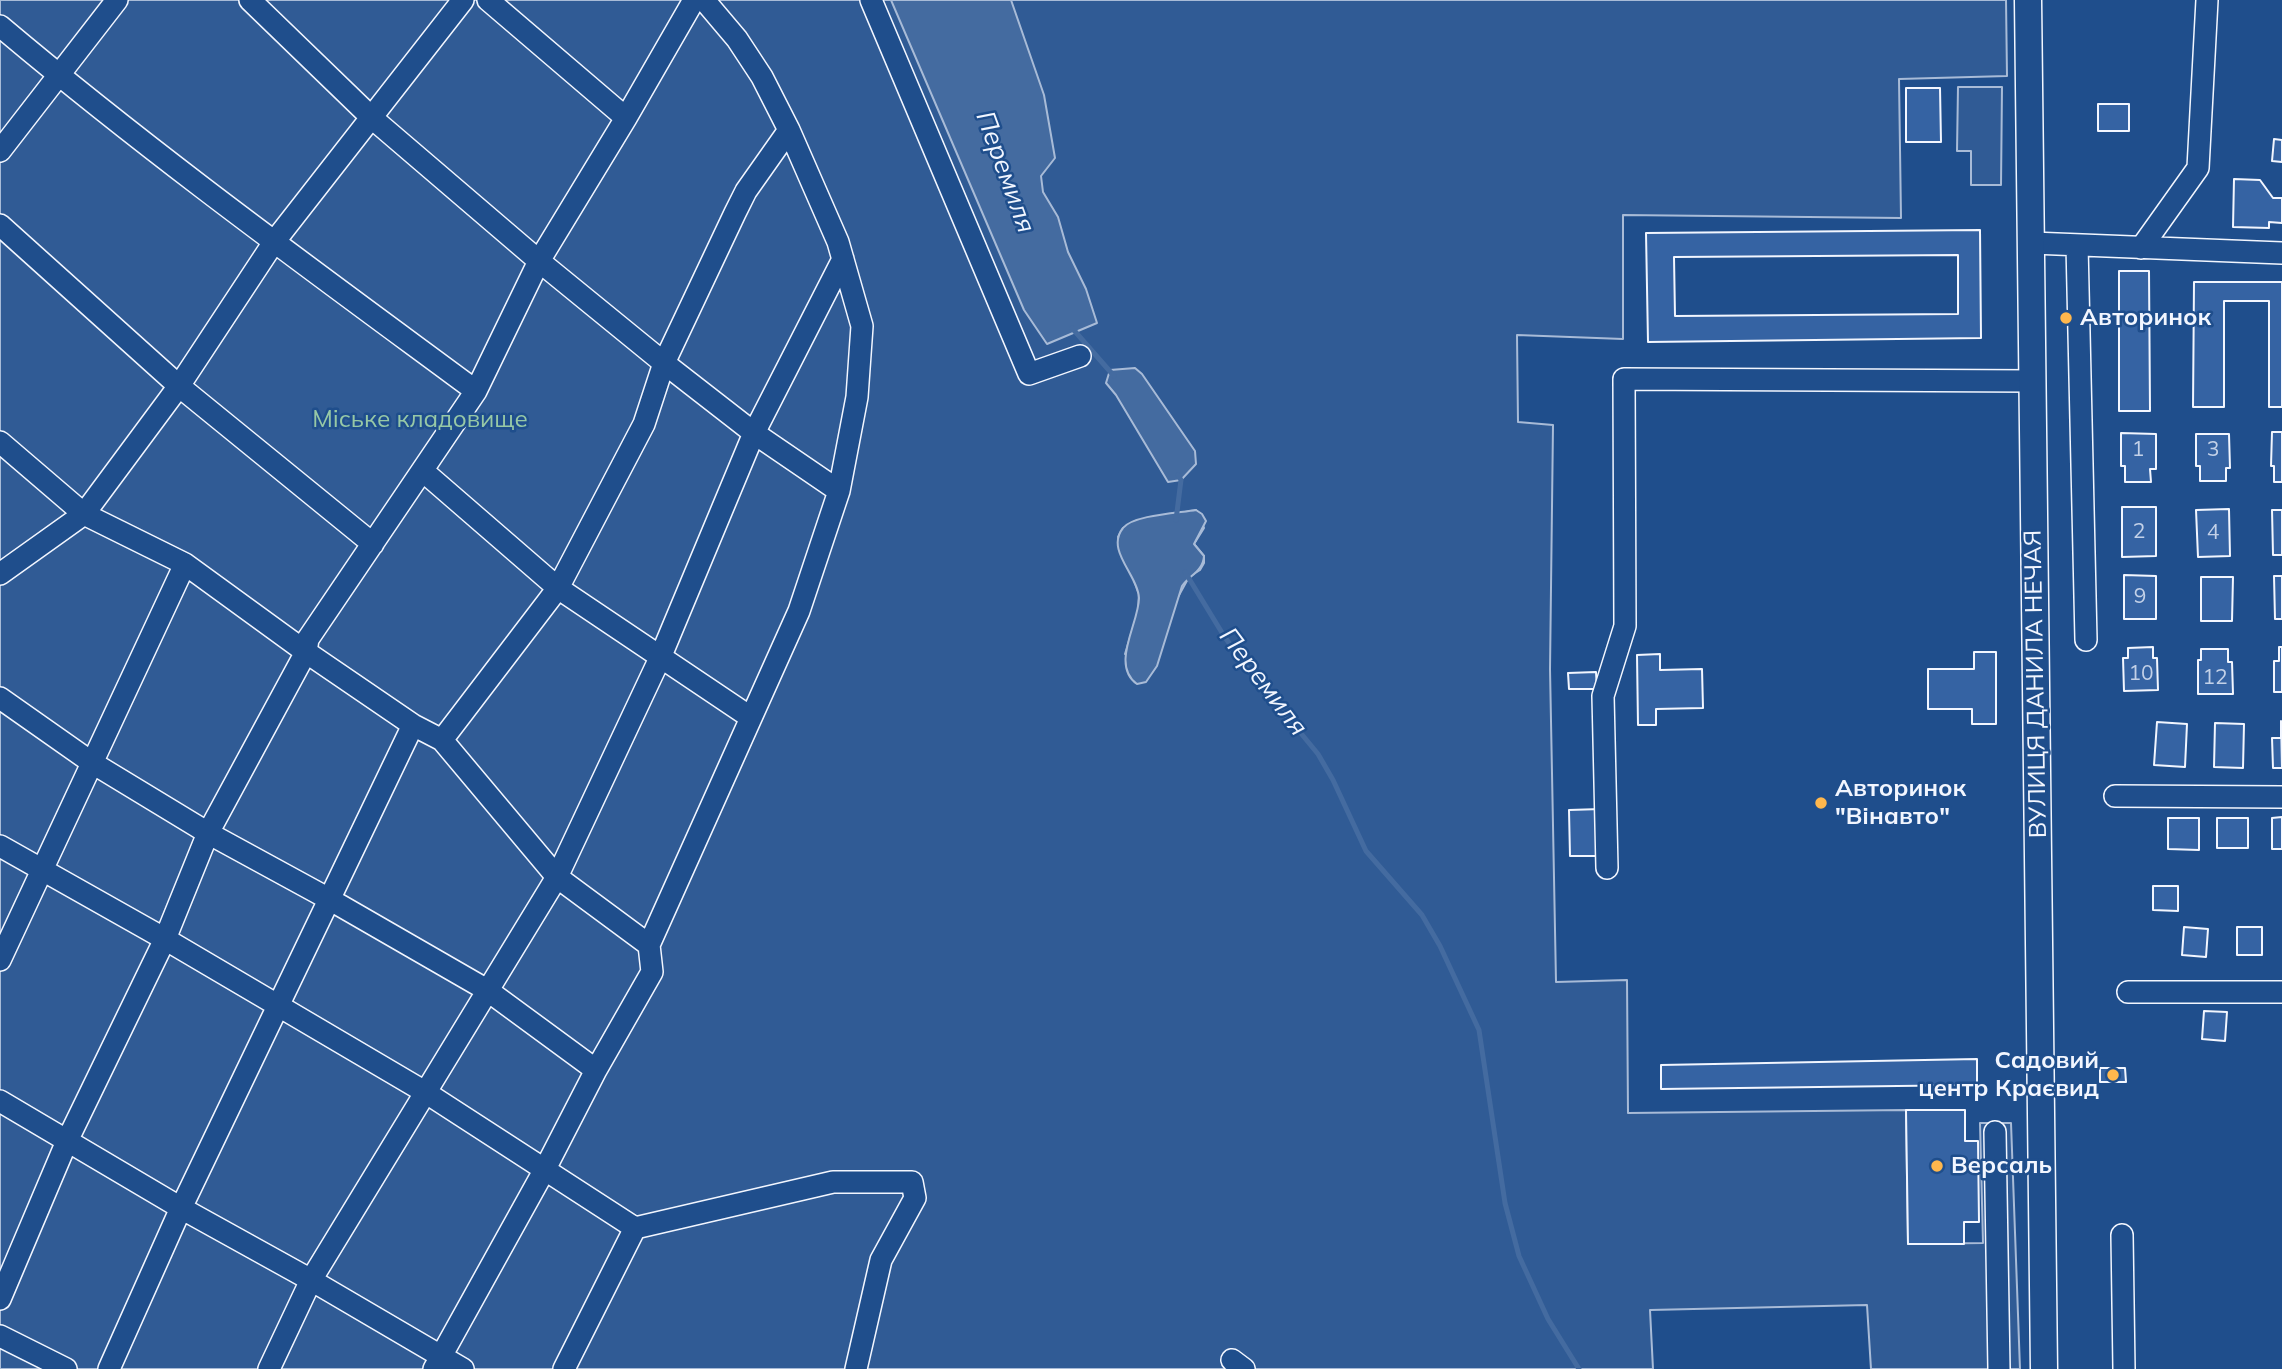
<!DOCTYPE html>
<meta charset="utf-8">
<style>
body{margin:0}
canvas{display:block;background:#1f4e8c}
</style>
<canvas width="2282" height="1369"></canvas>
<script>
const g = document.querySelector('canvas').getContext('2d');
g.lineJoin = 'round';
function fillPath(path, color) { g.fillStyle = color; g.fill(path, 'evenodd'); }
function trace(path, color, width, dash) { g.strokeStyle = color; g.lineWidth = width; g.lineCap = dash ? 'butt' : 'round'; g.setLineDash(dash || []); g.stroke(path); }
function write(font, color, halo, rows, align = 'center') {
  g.font = font + ' Mulish,sans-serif'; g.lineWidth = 5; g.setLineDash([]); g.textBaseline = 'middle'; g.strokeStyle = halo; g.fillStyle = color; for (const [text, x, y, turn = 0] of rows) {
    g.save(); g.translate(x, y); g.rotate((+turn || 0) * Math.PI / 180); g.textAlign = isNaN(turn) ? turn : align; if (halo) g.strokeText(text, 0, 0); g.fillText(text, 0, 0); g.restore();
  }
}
const built = new Path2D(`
 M0,0H2006L2007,76L1899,79L1901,218L1623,215V339L1517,335L1518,422L1553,425L1550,669L1556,982L1627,980L1628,1113L1906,1110L1908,1244L1983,1243L1980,1123H2011L2020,1369H1871L1867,1305L1650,1310L1653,1369H0ZM1196,510L1204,528L1194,544L1204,556V563L1200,570L1189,577L1178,597L1125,654L1138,611L1139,594L1118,537L1123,528L1135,521Z
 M1958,87H2002L2001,185H1971V151H1957Z`);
fillPath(built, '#305b95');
trace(built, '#a8bbd7', 2);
const water = new Path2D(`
 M891,0H1011L1044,95L1055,158L1041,176L1043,192L1058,217L1068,252L1086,289L1097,323L1047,344L1024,310Z
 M1135,368L1142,374L1195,451L1196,464L1181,480L1168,482L1116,395L1106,383L1110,370Z
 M1196,510L1202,514L1206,521L1194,544L1204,556C1203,571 1190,575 1182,586L1157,666L1146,682L1137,684C1110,665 1139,623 1139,598C1138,575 1105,550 1123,528C1133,515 1179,513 1196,510Z`);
fillPath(water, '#446ba0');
trace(water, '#a8bbd7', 2);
trace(new Path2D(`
 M1072,328L1114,376
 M1176,520L1181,480L1178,475
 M1185,572L1224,636L1248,669L1318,754L1333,780L1366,851L1422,915L1440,946L1479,1030L1505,1203L1519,1256L1548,1319L1579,1369`), '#446ba0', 5);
const building = new Path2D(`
 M1906,88H1940L1941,142H1906Z
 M2098,104H2129V131H2098Z
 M2274,139L2282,140V162L2272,161Z
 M2234,179L2260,180L2273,198H2282V223L2269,222V228L2233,227Z
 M1980,230L1981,338L1648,342L1646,233ZM1958,255V314L1675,316L1674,257Z
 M2119,271H2149L2150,411H2119Z
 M2194,282H2282V407H2269V301H2224V407H2193Z
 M2272,432H2282V482H2274V466H2271Z
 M2121,433L2156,434V469H2150L2151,482H2125V466H2121Z
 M2196,434H2229L2230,468H2226V481H2200V466H2196Z
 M2122,507H2156V556L2122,557Z
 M2229,509L2230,556L2198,557L2196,510Z
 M2272,510H2282V555H2273Z
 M2124,575L2156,576V619H2124Z
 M2274,576H2282V619H2275Z
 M2201,577H2233L2232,621H2201Z
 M2153,647V658H2157L2158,690L2124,691L2123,658H2128V648Z
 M2279,647H2282V692H2274V661H2279Z
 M2201,649H2228V662H2232L2233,694H2198V660H2201Z
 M1974,652H1996V724H1972V709H1928V669H1974Z
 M1660,654V670L1702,669L1703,708L1656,709V725H1638L1637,655Z
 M1596,672L1597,689H1569L1568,673Z
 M2281,721L2282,768H2273L2272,738H2281Z
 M2157,722L2187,724L2185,767L2154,765Z
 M2215,723L2244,724L2243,768L2214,767Z
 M1601,809L1602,856H1570L1569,810Z
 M2282,817V849H2272V818Z
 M2168,818H2199V850L2168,849Z
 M2217,818H2248V848H2217Z
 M2153,886H2178V911L2153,910Z
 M2184,927L2208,929L2206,957L2182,955Z
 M2237,927H2262V955H2237Z
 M2204,1011L2227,1012L2225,1041L2202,1039Z
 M1977,1059V1085L1661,1089V1065Z
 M2100,1068H2125L2126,1082H2100Z
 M1906,1110H1965V1141H1978L1979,1222H1964V1244H1908Z`);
fillPath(building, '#3563a3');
trace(building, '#f2f6ff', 2);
const minor = new Path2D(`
 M250,0L372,118L539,261L664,363L754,433L839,491
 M488,0L626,118
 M871,0L1029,374L1080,356
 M0,26C153,155 315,272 476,391
 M0,151L117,0
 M0,225L179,386L373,544
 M2032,243L2282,253
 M2077,245L2086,640
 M2141,248L2198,168L2207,0
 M0,442L84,514L185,564L306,652L413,725L442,740L557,877L649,945L652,972L596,1070L545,1169L434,1369
 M423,471L558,588L750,717
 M0,574L84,514L179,386L274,242L463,0
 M0,698L91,762L208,833L329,899L487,990L596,1070
 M442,740L558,588L644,424L664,363L735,213L746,191L789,130
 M2115,796L2282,797
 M0,846L165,939L425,1092L635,1228L564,1369
 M1607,868L1603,696L1625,626L1624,379L2033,381
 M649,945L799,611L839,491L857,397L862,326L838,242L789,130L762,77L737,39L704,0
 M0,960L185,564
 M2128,992H2282
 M0,1101L181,1208L311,1280L463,1369
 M1995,1132L1999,1369
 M635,1228L833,1182H912L915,1198L881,1260L856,1369
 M2122,1235L2124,1369
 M0,1299L67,1141L165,939L208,833L306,652L308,639L476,391L539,261L626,118L694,0
 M0,1336L66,1369
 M1232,1360L1244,1369
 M109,1369L181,1208L413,725
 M269,1369L311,1280L557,877L660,658L754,433L843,259`);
const major = new Path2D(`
 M2028,0L2044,1369`);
trace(minor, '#f2f6ff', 24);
trace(major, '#f2f6ff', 29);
trace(minor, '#1f4e8c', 21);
trace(major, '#1f4e8c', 26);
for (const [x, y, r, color] of [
 [2066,318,7,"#ffb74d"],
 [1821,803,7,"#ffb74d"],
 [2113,1075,7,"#ffb74d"],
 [1937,1166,7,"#ffb74d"]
]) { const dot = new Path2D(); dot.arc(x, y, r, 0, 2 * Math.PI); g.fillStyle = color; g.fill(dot); trace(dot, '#1f4e8c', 2.5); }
write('21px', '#c3d1e8', null, [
 ["1",2138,450],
 ["3",2213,450],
 ["2",2139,532],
 ["4",2213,533],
 ["9",2140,597],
 ["10",2141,674],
 ["12",2215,678]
]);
write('bold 24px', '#f2f6ff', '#1f4e8c', [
 ["Авторинок",2080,318],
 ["Авторинок",1835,789],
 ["\"Вінавто\"",1835,817],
 ["Садовий",2099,1061,"right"],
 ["центр Краєвид",2099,1089,"right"],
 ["Версаль",1951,1166]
], 'left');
write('24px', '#97c8a6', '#1f4e8c', [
 ["Міське кладовище",420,420]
]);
write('24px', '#f2f6ff', '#1f4e8c', [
 ["ВУЛИЦЯ ДАНИЛА НЕЧАЯ",2036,684,-91]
]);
write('italic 26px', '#f2f6ff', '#1f4e8c', [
 ["Перемиля",1005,172,70],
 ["Перемиля",1263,682,53]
]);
</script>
